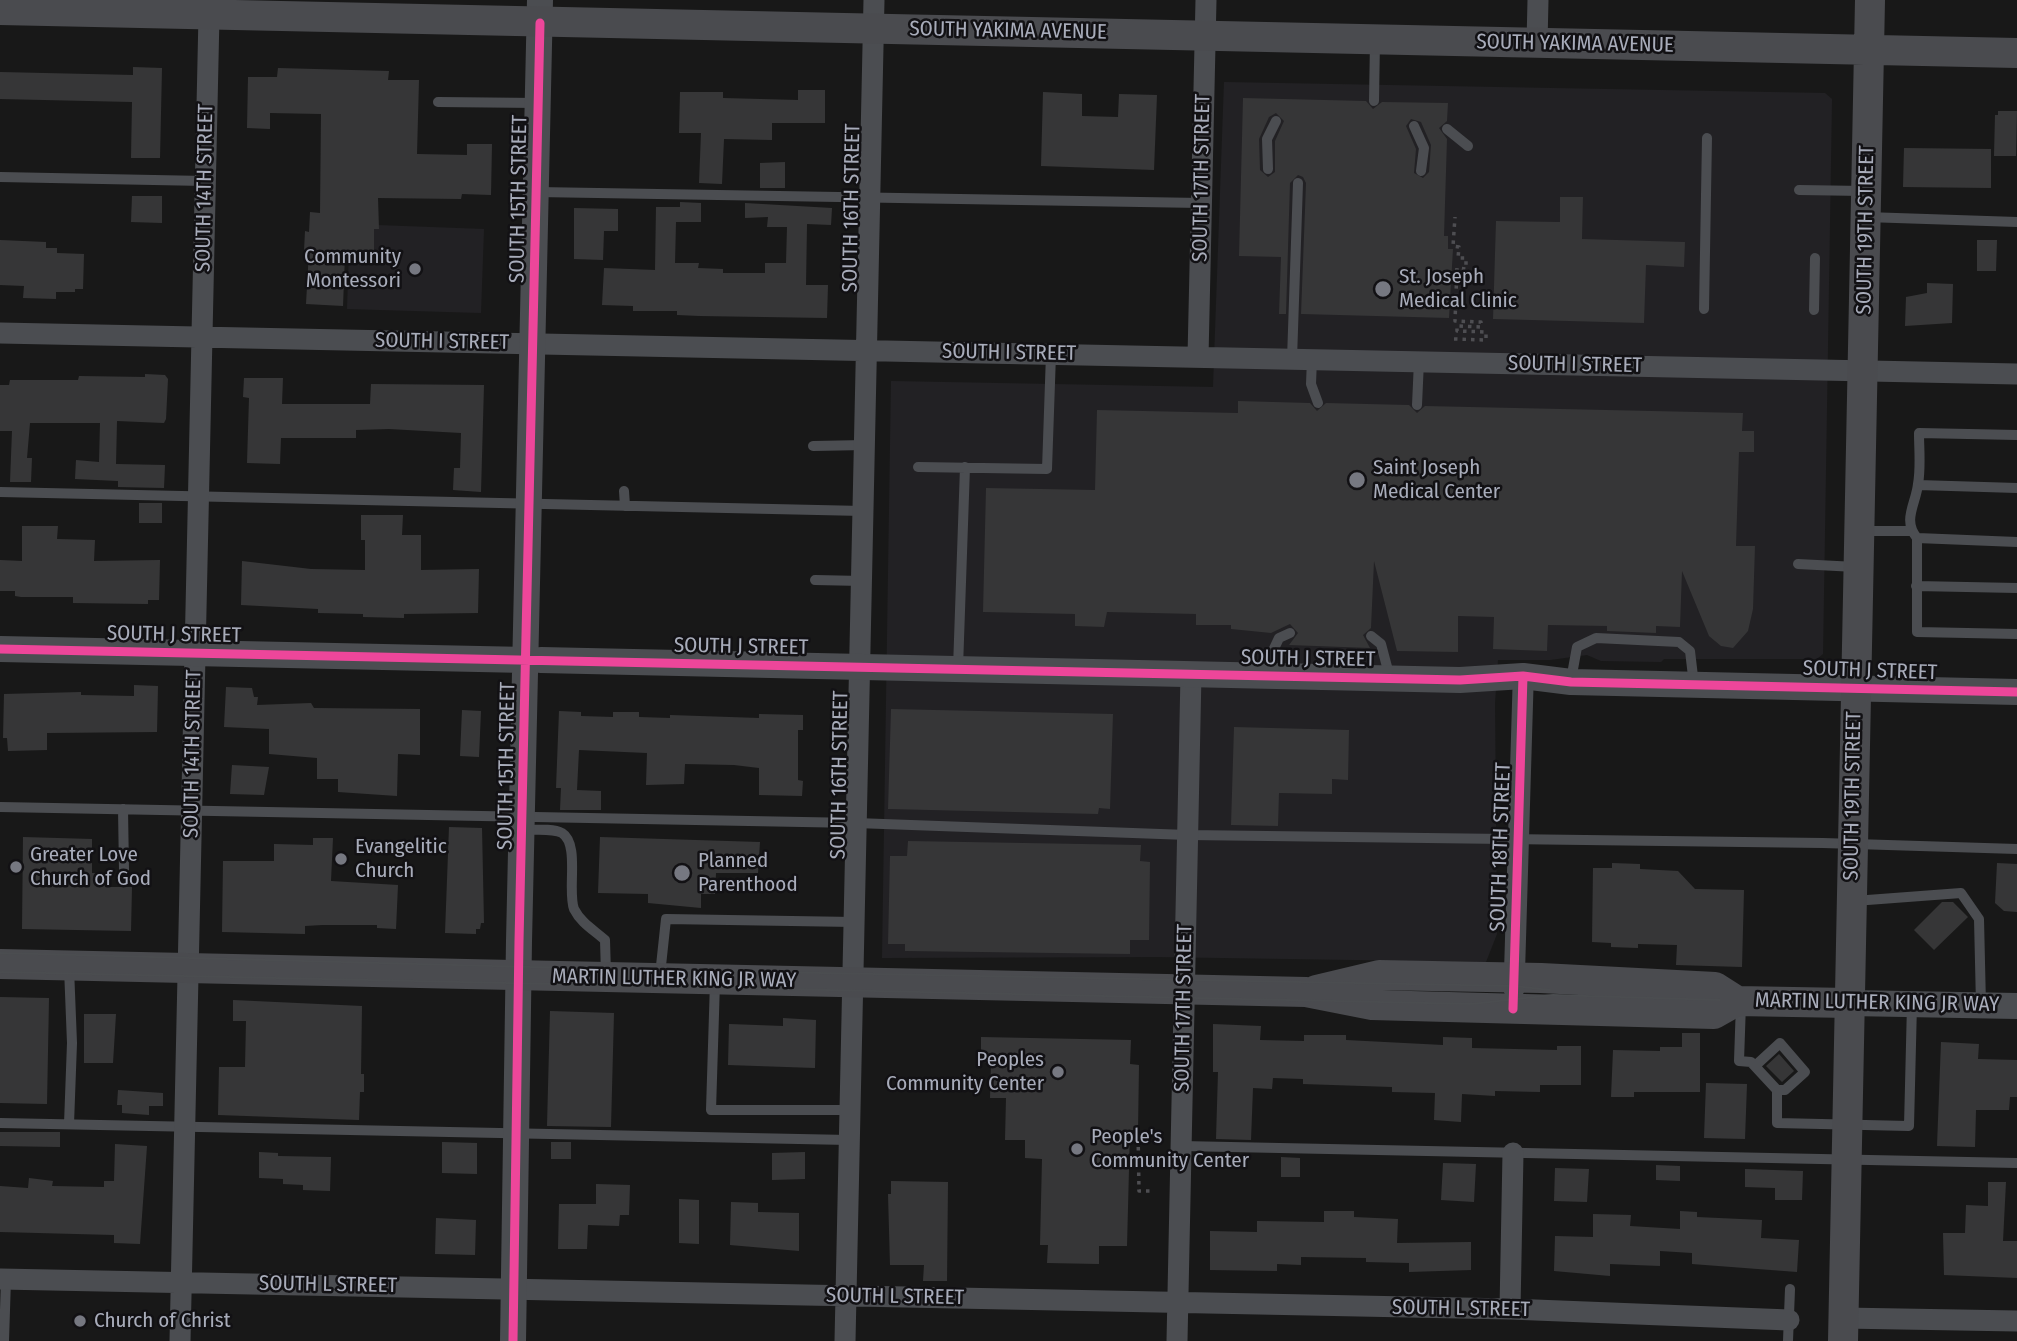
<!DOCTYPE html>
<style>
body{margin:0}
canvas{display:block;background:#181818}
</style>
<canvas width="2017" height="1341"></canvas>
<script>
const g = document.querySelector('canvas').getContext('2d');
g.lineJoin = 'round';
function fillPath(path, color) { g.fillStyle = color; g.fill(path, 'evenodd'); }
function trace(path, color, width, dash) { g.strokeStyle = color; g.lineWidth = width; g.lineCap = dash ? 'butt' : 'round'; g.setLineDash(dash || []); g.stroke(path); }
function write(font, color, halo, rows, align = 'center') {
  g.font = font + ' "Fira Sans Condensed",sans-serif'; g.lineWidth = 5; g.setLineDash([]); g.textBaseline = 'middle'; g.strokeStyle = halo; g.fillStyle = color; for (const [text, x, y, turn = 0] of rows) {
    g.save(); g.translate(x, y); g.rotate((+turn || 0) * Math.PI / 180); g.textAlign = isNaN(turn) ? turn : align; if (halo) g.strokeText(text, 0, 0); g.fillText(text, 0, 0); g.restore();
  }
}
fillPath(new Path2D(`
 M1224,82L1825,93L1832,99L1823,654L1817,659H1664L1661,662L1601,661L1587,655L1550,660H1498L1495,703L1497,934L1486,962L1157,957L882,958L891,381L1213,387Z
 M350,224L484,229L481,313L347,309Z`), '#222124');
fillPath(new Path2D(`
 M133,67L162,68L160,158H131L132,102L0,99V72L133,75Z
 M278,68L389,71L388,80H419L417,154L467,155V144H492L491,195L462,194L461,199L378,198L379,229H374V252L345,255L343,306L306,304L309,251H304L305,231L309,232L310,212L320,213L321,114L270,113V129L247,128L248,77H277Z
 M798,90H825V123H772V140L724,139L722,184L699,183L701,133H679L680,92H723V98L798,100Z
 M1043,92L1082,94V116L1118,117L1119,94L1157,95L1154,170L1041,166Z
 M1243,98L1366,101L1373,109L1382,102L1448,103L1447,121L1439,128L1447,139L1444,236H1448V249H1453L1449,318L1301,314L1306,183L1303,177L1298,175L1290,183L1286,314H1279L1281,257L1239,256ZM1276,113L1284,121L1275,141V172L1268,177L1260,170L1259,139L1269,117ZM1411,119L1421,122L1431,145L1429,172L1423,178L1414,173L1416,149L1406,126Z
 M1998,111H2017L2016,156H1994L1995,115H1998Z
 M1904,148L1991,149V188L1903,187Z
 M785,162V188H760V163Z
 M132,196H162V223L131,222Z
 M1560,197H1583L1582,239L1685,242L1684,267L1646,265L1644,323L1493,319L1496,221L1560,222Z
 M680,202L701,203V222H676L675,263H699L698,268L723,269V273H765V263H786L787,227H767L768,217L745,218V203L832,208L831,225L807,224L806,285H828L827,318L700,316L677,315V311H633V306L602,305L604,268L655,270L656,207H680Z
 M574,208L618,209V231H604L603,260L574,259Z
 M0,240L46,242V248H57V253L84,254L83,289H75V292H56V299L23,298L24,286L0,285Z
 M1977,240H1997L1996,271H1977Z
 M1927,283L1953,284L1952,323L1905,326L1906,297L1927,293Z
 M145,374L165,375L168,379L166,419L164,423L117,421L116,464L165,465L164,488L118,487V481L75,479L76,460L99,462L100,423H30L27,458H32L31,482H10L12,431H0V385H9L10,380H78L79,376L145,377Z
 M244,378H283L282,404H370L371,384L484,385L481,492L453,490L454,468H460L461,433L389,429L356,430V438H281L280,464L247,463L249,398L243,397Z
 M1238,401L1310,403L1317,411L1326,403L1409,405L1417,413L1425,406L1743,413L1742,431H1754V452H1739L1736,546H1755L1753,609L1748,631L1733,648L1721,646L1709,636L1682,571L1680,627L1656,626V633L1607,631V626L1548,625L1547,651L1493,649L1494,617L1458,616V652L1397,651L1374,561L1371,628L1363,635L1370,648L1289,645L1298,633L1290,624L1271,633L1231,629V625H1196V614L1107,612L1104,627L1075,626V614L983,612L986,488L1095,490L1097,410L1238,413Z
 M139,503H162V523H139Z
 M361,515H403L402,535H421V570L479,569L478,613L404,614V618L363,617V614L318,613V609L241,605L242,561L311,569L365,570V540H361Z
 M22,526H58L57,539L95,540L94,561L160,560L159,600H148V604L73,603V597H21L15,596V591H0V560L22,561Z
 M134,685L158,686L157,732L47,733V750L8,751L7,738H3L4,694L81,692V695L134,696Z
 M226,687L252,688L254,697H258L257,705L311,703L314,708L420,709V755L398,754L397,796L338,792V779H317V758L269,754V729L224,727Z
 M891,709L1113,714L1110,809L1099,808L1098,814L888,809Z
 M462,710L481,711L479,757L460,756Z
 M559,711L581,712V716L613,717V712H639V717L670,718V715L759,718V714L803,715V730H798V780L803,781L802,796L759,795V768L734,765L685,764L684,784L646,785L647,753L579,750L577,790L601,791V810H560L561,788H556Z
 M1234,727L1349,730L1348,780L1332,779V794L1279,793L1278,826L1231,825Z
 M232,765L269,767L264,795L230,794Z
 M449,827L482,828L484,923H481L480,929H476V934L445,933Z
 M23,837L92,839V873H110L109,887H132L131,931L22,929Z
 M600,837L760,842L758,873H716L715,894H701V908L648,903V894L598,893Z
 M313,838H333L331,881L398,885L396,929L377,928V925H322L305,926V934L222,932L223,861H274V844L313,845Z
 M908,841L1141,845L1140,861L1150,862L1149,940H1130V954L905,951V944H888L890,856H907Z
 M1612,863L1640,864V869L1678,871L1695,889L1744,890L1742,967L1676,965L1677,945L1638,944V948L1611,947V943L1592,942L1593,868H1612Z
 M1997,863L2017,864V912L2004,911L1995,903Z
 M1942,902H1953L1968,917L1934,950L1914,930Z
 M0,997L49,998L47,1104L0,1103Z
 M233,1000L362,1006L361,1074H364V1092H360L359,1120L218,1115L219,1067H245L246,1021H233Z
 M550,1011L614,1013L611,1127L547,1126Z
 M84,1014H116L113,1063H84Z
 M783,1018L816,1020L815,1068L728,1065L729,1024L783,1026Z
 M1213,1024L1261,1026L1260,1040L1304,1041V1035H1346V1040L1443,1045V1037L1472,1038V1048L1557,1050V1046H1581V1085H1540V1092L1495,1091V1096L1462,1094L1461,1122L1434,1120L1435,1093L1392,1092V1087L1303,1084V1079L1273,1078L1272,1089L1253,1088L1251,1140L1216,1139L1218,1072H1213Z
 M1682,1033H1700V1092H1634V1097H1611L1613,1050L1660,1051V1047H1682Z
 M981,1037L1131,1040L1130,1064L1139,1065L1138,1130H1130L1127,1246H1099V1264L1047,1263L1048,1245H1040L1042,1159L1025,1158V1140H1005L1006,1098H990L991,1063L981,1062Z
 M1941,1042L1979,1044L1978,1059L2017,1060V1097H2010L2009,1110H1976L1975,1147L1937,1146Z
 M1779,1054L1794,1071L1782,1082L1766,1066Z
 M1706,1083L1747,1084L1745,1139L1704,1138Z
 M118,1090L163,1093V1106H149V1115L122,1113V1105H117Z
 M0,1132H60V1147L0,1146Z
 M442,1142L477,1143V1174L442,1173Z
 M551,1142H571V1159H551Z
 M115,1144L147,1146L140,1244L114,1243V1235L0,1232V1186L28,1188L29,1178L53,1181L52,1186L104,1187V1181H114Z
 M259,1152L278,1153V1156L331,1157L330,1191L303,1190V1185L283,1184V1179L259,1178Z
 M805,1152V1179L772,1180V1153Z
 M1281,1157L1300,1158V1177H1281Z
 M1443,1163L1476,1164L1474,1202L1441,1200Z
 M1656,1165L1680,1166V1181L1656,1180Z
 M1555,1168L1589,1169L1587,1202L1554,1201Z
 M1745,1169L1803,1171L1802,1200H1775V1188L1745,1187Z
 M891,1181L948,1182L947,1281H923L924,1265H890L888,1194H891Z
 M1988,1182H2006L2003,1241H2017V1278L1944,1275L1943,1233H1965L1966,1205L1988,1206Z
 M596,1184L630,1185L629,1215H620L619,1226L588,1225L587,1249H558L559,1204H596Z
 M679,1199L699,1200V1244L679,1243Z
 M731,1202L758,1203V1212L799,1213V1251L730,1245Z
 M1324,1211H1354V1217L1398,1219L1397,1243L1471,1242V1270L1409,1272V1263L1366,1262V1258L1301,1257V1265L1277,1264V1271L1210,1270V1231L1257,1232V1221L1324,1222Z
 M1680,1211L1697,1212V1217L1762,1220L1761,1238L1799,1240L1797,1272L1692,1264V1253L1660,1251V1266L1610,1264V1276L1554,1271L1555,1236L1593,1237V1214L1631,1215L1630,1226L1680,1229Z
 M436,1218L476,1220L475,1255L435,1254Z`), '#363637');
trace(new Path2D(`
 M1454,339L1486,340V332L1457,331V326L1481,327V322L1455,321L1457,268L1466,269V258H1458L1459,247L1453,246L1455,217
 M1138,1130L1139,1191H1150`), '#4e4e52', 3.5, [3.5, 5]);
trace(new Path2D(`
 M1374,101L1375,41
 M438,102L538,103
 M1414,126L1424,148L1421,171
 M1447,129L1468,146
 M1268,169L1267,139L1276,121
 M0,177L205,181
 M1799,190L1864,191
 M537,192L1201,203
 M1866,217L2017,222
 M1704,309L1707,138
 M1814,310L1815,258
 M1292,359L1298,183
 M1312,359L1311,384L1318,403
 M1417,405L1419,361
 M2017,435L1919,433C1919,449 1921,468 1918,484C1916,504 1902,520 1917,538V632L2017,634
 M813,446L865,445
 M918,467L1047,469L1051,354
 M1918,485L2017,488
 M624,491L625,506
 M0,492L863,511
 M1860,531H1912
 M1917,538L2017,542
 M1798,564L1856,567
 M815,580L862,581
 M1916,586L2017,588
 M1371,636L1381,644L1390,678
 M958,668L965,467
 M1270,676L1271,655L1279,638L1290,633
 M1571,680L1577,647L1596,638L1679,642L1690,651L1694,685
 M0,807L856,823L1188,835L1823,843L2017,849
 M123,809L124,870
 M523,830C534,830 553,828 562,833C580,844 567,891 574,909C581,923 594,930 605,940L606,974
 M1854,901L1961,893L1979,919L1981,1005
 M69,968L72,1043L69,1124
 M660,975L666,919L854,922
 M715,982L711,1110H850
 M1741,1003L1739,1061L1751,1062L1777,1090V1123L1909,1126L1912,1004
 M1755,1066L1780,1043L1805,1072L1785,1090H1777
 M0,1123L849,1140
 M1181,1146L2017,1163
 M4,1341L6,1279
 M1788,1341L1790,1289`), '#4b4d51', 10);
trace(new Path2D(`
 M1537,43L1538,0
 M0,333L2017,374
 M1198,357L1206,0
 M1514,989L1523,687
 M0,1279L1510,1309L1789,1320
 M1510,1309L1513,1153
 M1843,1318L2017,1321
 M180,1341L209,15
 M845,1341L874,0
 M1177,1341L1191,674`), '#4b4d51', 21);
trace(new Path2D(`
 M0,649L527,660
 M541,660L1460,680L1523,676L1571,682L2017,692
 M1849,1003L2017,1006
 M513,1341L519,941L540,0`), '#4b4d51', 26);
trace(new Path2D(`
 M0,10L2017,53
 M0,964L1306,992L1372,1005L1714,1014L1737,1001L1849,1003
 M1316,990L1379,975L1541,978L1715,987L1737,1001
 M1843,1341L1870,0`), '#4a4b4f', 30);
trace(new Path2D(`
 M0,953L606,969L1514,986L1550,990
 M0,972L1472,1004L1553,995L1720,1000`), '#4b4d50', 2);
trace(new Path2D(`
 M0,649L1460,680L1523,676L1571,682L2017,692
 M1513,1009L1523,676
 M513,1341L519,941L540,23`), '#ed469a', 9);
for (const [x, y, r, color] of [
 [415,269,7,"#767881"],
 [1383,289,9,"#767881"],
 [1357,480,9,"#767881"],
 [341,859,7,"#767881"],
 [16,867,7,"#767881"],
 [682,873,9,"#767881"],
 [1058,1072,7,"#767881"],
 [1077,1149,7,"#767881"],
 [80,1321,7,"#767881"]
]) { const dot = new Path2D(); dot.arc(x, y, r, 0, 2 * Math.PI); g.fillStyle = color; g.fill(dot); trace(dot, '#121114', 2.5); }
write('21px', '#a8acba', '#121114', [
 ["SOUTH YAKIMA AVENUE",1008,31,1],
 ["SOUTH YAKIMA AVENUE",1575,44,1],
 ["SOUTH 17TH STREET",1202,178,-89],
 ["SOUTH 14TH STREET",205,188,-89],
 ["SOUTH 15TH STREET",519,199,-89],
 ["SOUTH 16TH STREET",852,208,-89],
 ["SOUTH 19TH STREET",1866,230,-89],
 ["SOUTH I STREET",442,342,1],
 ["SOUTH I STREET",1009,353,1],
 ["SOUTH I STREET",1575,365,1],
 ["SOUTH J STREET",174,635,1],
 ["SOUTH J STREET",741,647,1],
 ["SOUTH J STREET",1308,659,1],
 ["SOUTH J STREET",1870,671,2],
 ["SOUTH 14TH STREET",193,754,-89],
 ["SOUTH 15TH STREET",507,766,-89],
 ["SOUTH 16TH STREET",840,775,-89],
 ["SOUTH 19TH STREET",1853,796,-89],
 ["SOUTH 18TH STREET",1501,847,-88],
 ["MARTIN LUTHER KING JR WAY",674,979,1],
 ["MARTIN LUTHER KING JR WAY",1877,1003,1],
 ["SOUTH 17TH STREET",1184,1008,-89],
 ["SOUTH L STREET",328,1285,1],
 ["SOUTH L STREET",895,1297,1],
 ["SOUTH L STREET",1461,1309,1]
]);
write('21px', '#a8acba', '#121114', [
 ["Community",401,257,"right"],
 ["Montessori",401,281,"right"],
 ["St. Joseph",1399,277],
 ["Medical Clinic",1399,301],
 ["Saint Joseph",1373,468],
 ["Medical Center",1373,492],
 ["Evangelitic",355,847],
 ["Church",355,871],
 ["Greater Love",30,855],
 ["Church of God",30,879],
 ["Planned",698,861],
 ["Parenthood",698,885],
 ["Peoples",1044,1060,"right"],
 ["Community Center",1044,1084,"right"],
 ["People's",1091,1137],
 ["Community Center",1091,1161],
 ["Church of Christ",94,1321]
], 'left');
</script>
